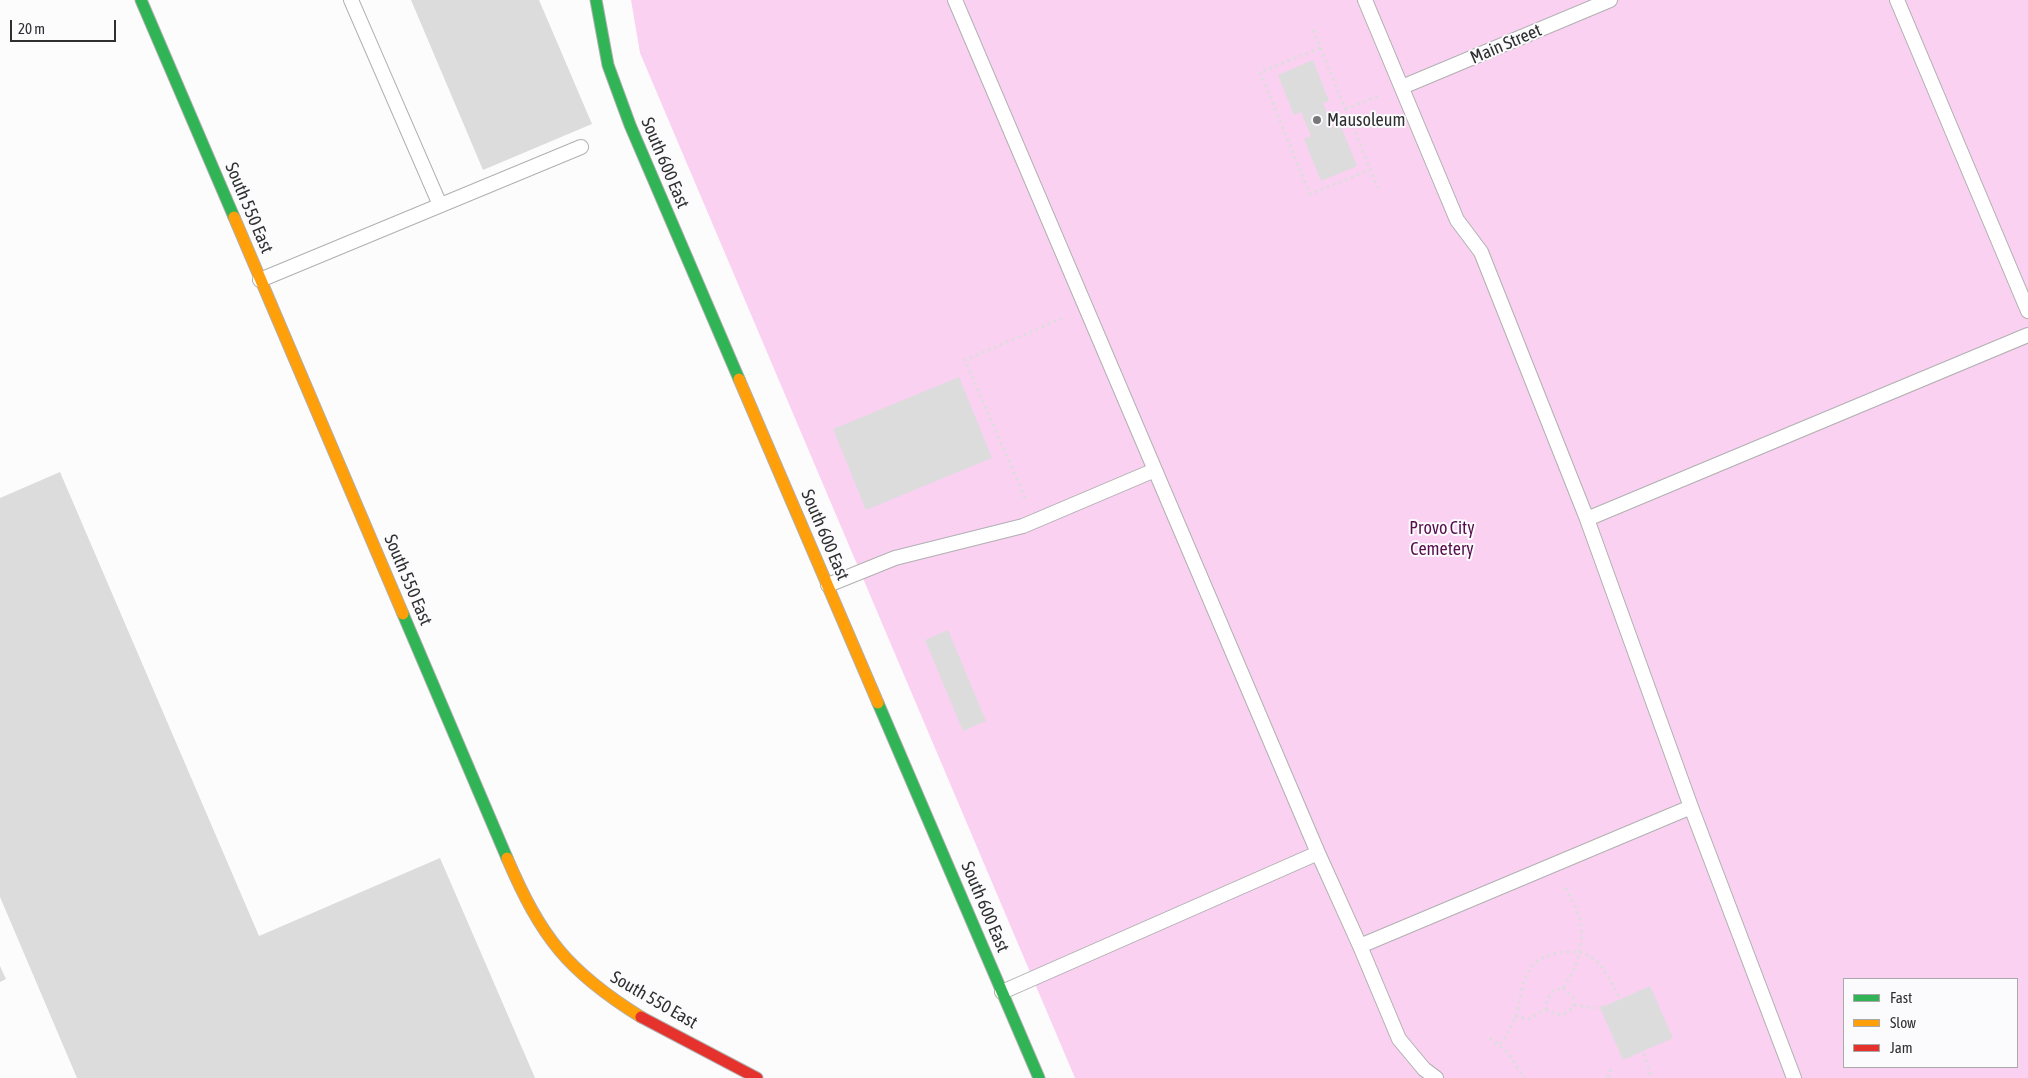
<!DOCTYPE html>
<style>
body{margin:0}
#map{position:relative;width:2028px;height:1078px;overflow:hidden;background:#fcfcfd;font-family:"Asap Condensed",sans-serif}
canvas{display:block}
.legend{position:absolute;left:1843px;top:978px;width:175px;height:90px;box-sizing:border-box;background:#fbfbfe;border:1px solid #a9a9ac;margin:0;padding:6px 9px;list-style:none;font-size:15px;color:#2f2f30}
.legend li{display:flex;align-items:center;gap:10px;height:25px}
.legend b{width:25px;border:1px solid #a9a9ac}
.scale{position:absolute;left:10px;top:20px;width:106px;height:22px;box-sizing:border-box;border:2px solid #2f2f30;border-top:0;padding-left:6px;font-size:15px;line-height:18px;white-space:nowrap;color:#2f2f30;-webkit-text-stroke:4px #fbfbfe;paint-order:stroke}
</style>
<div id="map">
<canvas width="2028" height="1078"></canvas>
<ul class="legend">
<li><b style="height:6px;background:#30b455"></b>Fast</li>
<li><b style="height:6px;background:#ff9f0a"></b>Slow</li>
<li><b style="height:6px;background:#e5322d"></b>Jam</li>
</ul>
<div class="scale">20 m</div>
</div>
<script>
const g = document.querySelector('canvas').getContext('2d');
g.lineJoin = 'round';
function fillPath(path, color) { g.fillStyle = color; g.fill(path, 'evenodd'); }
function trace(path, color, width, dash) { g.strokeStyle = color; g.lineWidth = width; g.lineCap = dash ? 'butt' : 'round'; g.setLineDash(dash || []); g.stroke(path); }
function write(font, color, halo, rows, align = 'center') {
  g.font = font + ' "Asap Condensed",sans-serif'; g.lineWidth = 4; g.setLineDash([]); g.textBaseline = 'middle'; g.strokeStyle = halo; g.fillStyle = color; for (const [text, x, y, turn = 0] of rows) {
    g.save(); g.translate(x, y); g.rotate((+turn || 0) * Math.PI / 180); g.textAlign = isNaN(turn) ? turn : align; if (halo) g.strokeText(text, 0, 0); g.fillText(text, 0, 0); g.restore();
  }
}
fillPath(new Path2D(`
 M631,0H2028V1078H1075L640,53ZM1844,979H2017V1067H1844Z`), '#fbd1f2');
fillPath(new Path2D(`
 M411,0H539L592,124L483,170Z
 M1313,60L1329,101L1323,103L1333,127L1340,124L1357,166L1321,181L1304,139L1311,136L1301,112L1294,115L1278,75Z
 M959,377L992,458L866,510L833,429Z
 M60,472L259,936L440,858L535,1078H77L0,897V498Z
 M948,630L986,721L963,731L925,640Z
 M0,966L6,979L0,982Z
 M1650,986L1673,1038L1623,1060L1600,1008Z`), '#dcdcdd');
const lane = new Path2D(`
 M351,0L440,205
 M955,0L1318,853L1360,946L1399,1039L1424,1069L1436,1078
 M1365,0L1457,220L1481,252L1587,519L1691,807L1794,1078
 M1897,0L2028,311
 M1402,87L1610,0
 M260,280L581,147
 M1587,519L2028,335
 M828,585L895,558L1023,526L1155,470
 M1360,946L1691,807
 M1002,992L1318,853`);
const fast = new Path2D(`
 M141,0L234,217
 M596,0L608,65L630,125L739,379
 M403,614L507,858
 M878,703L1039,1078`);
const slow = new Path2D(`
 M234,217L403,614
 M739,379L878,703
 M507,858C541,937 567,971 641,1017`);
const jam = new Path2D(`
 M641,1017L757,1078`);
trace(lane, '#b0b0b1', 16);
trace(fast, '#b0b0b1', 13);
trace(slow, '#b0b0b1', 13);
trace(jam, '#b0b0b1', 13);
trace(new Path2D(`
 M1313,30L1378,188
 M1320,48L1260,72L1310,194L1370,170
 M1345,109L1378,96
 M1025,498L965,360L1063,318
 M1574,1005L1595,1008L1621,1004
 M1546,1009C1557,1017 1566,1017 1574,1005L1573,997L1563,988
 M1515,1017L1529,1019L1546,1009L1547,1000L1553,991L1563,988C1577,970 1585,942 1580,920C1577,908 1570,897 1565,886
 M1490,1038L1509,1054L1524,1078
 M1500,1044C1506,1036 1511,1028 1515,1018C1522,1000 1520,975 1536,962C1551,951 1579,947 1594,959C1614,975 1646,1052 1651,1078
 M1608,1078L1611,1068`), '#ddddde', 3, [2.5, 4]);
trace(lane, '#fff', 14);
trace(fast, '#30b455', 11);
trace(slow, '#ff9f0a', 11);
trace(jam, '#e5322d', 11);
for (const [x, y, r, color] of [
 [1317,120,5,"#777778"]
]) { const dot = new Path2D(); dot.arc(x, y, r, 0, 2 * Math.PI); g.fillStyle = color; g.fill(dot); trace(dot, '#fbfbfe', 2); }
write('18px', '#2f2f30', '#fbfbfe', [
 ["Main Street",1506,44,-23],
 ["South 600 East",665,163,67],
 ["South 550 East",249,208,67],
 ["South 600 East",825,535,67],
 ["South 550 East",408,580,67],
 ["South 600 East",985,907,67],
 ["South 550 East",654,1000,30]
]);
write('18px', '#2f2f30', '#fbfbfe', [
 ["Mausoleum",1327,120]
], 'left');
write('18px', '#570e4c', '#fbfbfe', [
 ["Provo City",1442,528],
 ["Cemetery",1442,549]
]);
</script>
